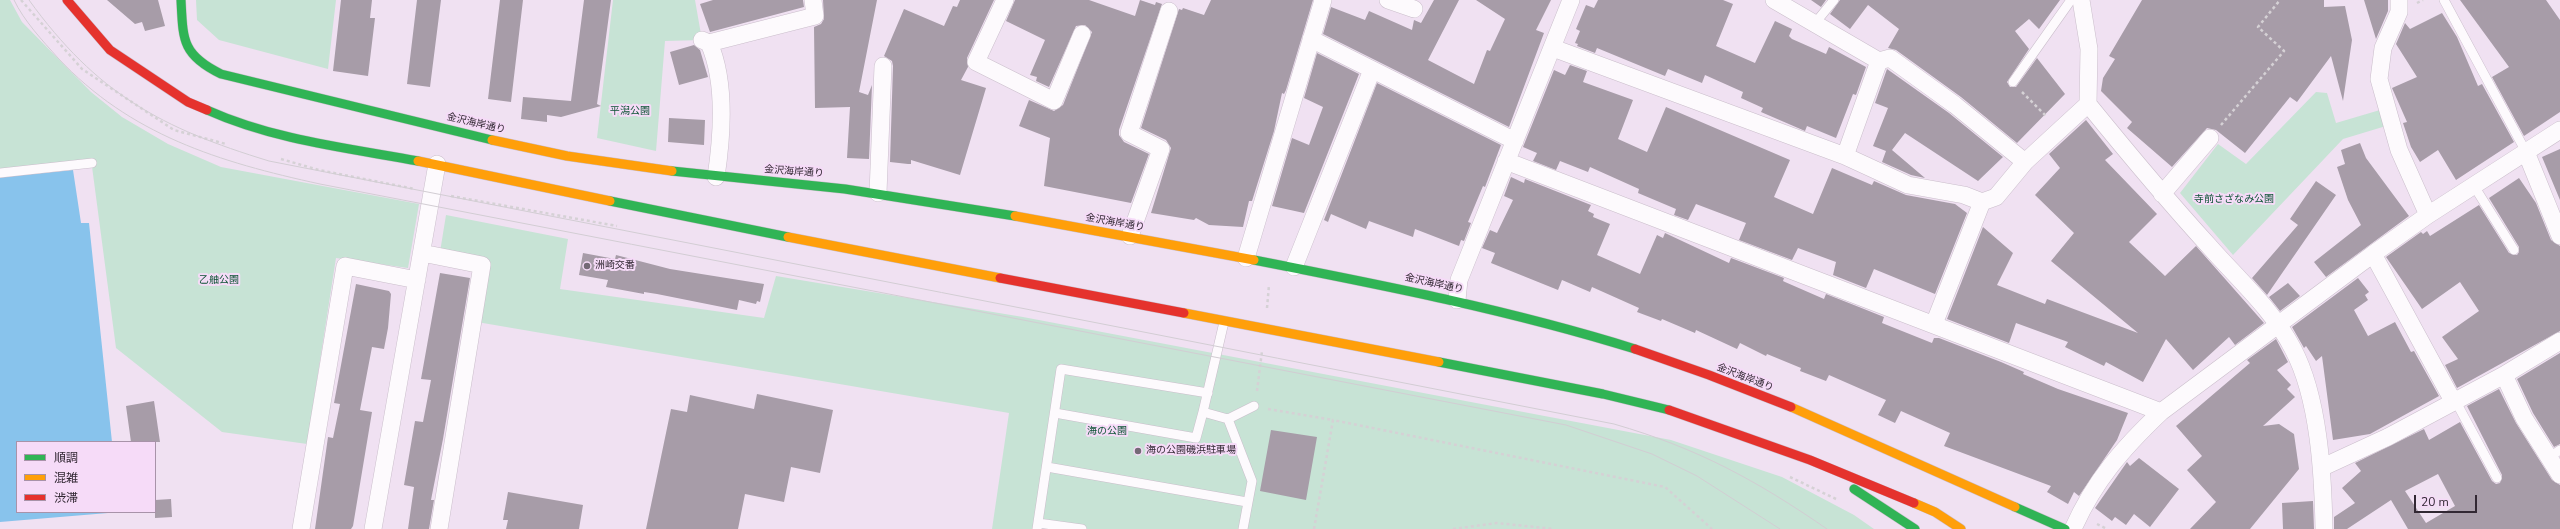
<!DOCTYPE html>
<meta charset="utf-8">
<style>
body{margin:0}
#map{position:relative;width:2560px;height:529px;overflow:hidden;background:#f0e1f2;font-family:"Nunito Sans","Noto Sans JP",sans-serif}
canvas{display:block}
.legend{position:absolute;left:16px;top:441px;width:140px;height:72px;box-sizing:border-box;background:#f6dbf8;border:1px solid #a893a9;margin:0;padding:5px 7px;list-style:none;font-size:12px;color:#322833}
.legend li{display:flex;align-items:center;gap:8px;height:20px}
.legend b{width:20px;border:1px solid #a893a9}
.scale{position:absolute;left:2414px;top:495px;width:63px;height:18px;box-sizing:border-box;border:2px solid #322833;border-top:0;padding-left:5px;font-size:12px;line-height:14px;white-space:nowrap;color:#322833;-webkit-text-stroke:3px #f6dbf8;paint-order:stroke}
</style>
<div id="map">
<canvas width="2560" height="529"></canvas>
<ul class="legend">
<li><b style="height:5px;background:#30b455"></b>順調</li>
<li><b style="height:5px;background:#ff9f0a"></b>混雑</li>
<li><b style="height:5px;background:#e5322d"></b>渋滞</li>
</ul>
<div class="scale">20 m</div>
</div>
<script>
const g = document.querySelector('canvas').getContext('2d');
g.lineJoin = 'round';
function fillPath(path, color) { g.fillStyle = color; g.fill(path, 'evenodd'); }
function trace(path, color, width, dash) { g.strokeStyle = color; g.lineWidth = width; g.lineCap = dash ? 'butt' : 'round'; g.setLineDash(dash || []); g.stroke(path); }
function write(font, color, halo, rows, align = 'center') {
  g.font = font + ' "Nunito Sans","Noto Sans JP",sans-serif'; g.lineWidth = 4; g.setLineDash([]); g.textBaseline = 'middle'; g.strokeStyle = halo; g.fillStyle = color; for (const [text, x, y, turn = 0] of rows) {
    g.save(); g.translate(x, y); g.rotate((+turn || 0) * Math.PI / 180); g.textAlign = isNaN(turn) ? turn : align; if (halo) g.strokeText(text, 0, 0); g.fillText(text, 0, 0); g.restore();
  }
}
fillPath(new Path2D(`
 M0,0H10L22,22L91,92L122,117L168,144L221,167L419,204L408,268L336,258L307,444L222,432L116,348L91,159L0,169Z
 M196,0H336L328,69L219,40L197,20Z
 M613,0H695L702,40L665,41L656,151L597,138Z
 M2316,92L2327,93L2336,123L2380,110L2386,126L2343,139L2233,255L2180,193L2218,144L2246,164Z
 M446,215L568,239L560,289L764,318L776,276L1023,317L1671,440L1782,477L1854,515L1874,529H992L1009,413L477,322L487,261L440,252Z`), '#c7e3d5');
fillPath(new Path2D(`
 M73,170L81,223H89L112,442H17V512L108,513L0,522V177Z`), '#88c3ec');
fillPath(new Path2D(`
 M107,0H158L165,26L145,31L142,22L135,24Z
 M341,0H372L370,18H375L368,76L333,71Z
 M417,0H441L430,87L407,84Z
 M500,0H523L511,102L488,99Z
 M584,0H611L597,104L601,106L561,117L547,115V122L521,119L523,97L571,101Z
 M713,0H803L804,7L710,32L700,4Z
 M823,0H877L859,92L868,95L872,85L869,159L847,158L850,107L815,108L814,27L821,24L824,19Z
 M960,0H994L967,58L968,67L961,80L986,88L960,175L911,160V164H908L890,162L893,66L892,61L884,56L904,9L944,26L953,6L957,7Z
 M1015,0H1089L1135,16L1140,0L1155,5L1156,2L1162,4L1119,130V135L1124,142L1149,154L1131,203L1044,186L1050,138L1019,126L1029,100L1054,111L1063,105L1092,32L1085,25L1076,26L1049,87L1036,81L1037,77L1030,75L1045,40L1006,21Z
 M1211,0H1313L1286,90L1284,94L1282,93L1274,131L1252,201H1249L1243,227L1209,225L1196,218L1194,220L1151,213L1171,148L1166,140L1141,128L1179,9L1182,10L1183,8L1204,15Z
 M1434,0H1459L1428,60L1474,84L1487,50L1490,51L1505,19L1476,0H1551L1536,30L1544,33L1509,127L1323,34L1331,7L1365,20L1369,11L1412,30L1414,20L1421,23Z
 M1598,0H1723L1733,4L1716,46L1755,63L1775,21L1792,29L1789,36L1792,39L1826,54L1829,47L1866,67L1856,95L1853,94L1836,138L1807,126L1805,131L1761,112L1763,108L1741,98L1743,92L1705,75L1702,83L1668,69L1665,76L1597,48L1595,53L1577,46L1578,44L1575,43L1580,31L1576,29L1586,5L1594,8Z
 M1811,0H1826L1821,7Z
 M1840,0H2060L2039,29L2029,19L2015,31L2029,49L2007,82L2010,87H2016L2037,58L2065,94L2017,143L1961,97L1896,50L1888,48L1899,29L1868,5L1850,29L1830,14Z
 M2142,0H2324V7L2345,6L2352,40L2343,101L2331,56L2297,102L2290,97L2245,153L2216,130L2207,128L2172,167L2127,128L2132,122L2101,91L2103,78L2115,59L2109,56Z
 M2364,0H2388V11L2376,39Z
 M2460,0H2546L2560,20V112L2524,136L2492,77L2509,67Z
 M2442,13L2457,37L2478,86L2482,84L2514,142L2456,180L2438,150L2420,162L2411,147L2403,123L2407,122L2392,88L2417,77L2396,44L2405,23L2410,29Z
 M694,45L700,50L708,77L679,85L670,52Z
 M1317,53L1359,74L1304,213L1272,206L1292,138L1309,145L1323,107L1304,98Z
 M1570,65L1587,71L1583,82L1633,100L1618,139L1647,152L1666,107L1790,160L1774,197L1813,214L1832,168L1872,185L1874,181L1906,195L1955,204L1967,213L1935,294L1874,269L1866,288L1833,275L1836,262L1798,248L1792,260L1739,240L1746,223L1696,204L1688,220L1674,215L1676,209L1638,193L1639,189L1590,167L1588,172L1560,161L1556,170L1533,161L1537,153L1523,147L1554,70L1565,75Z
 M1887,69L1949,113L2003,157L1978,181L1905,133L1892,150L1925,178L1911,175L1882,162L1886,151L1873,146L1888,108L1875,103Z
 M1377,83L1501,145L1485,187L1483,186L1468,222L1471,223L1464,241L1461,240L1459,246L1415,229L1413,237L1369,221L1366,229L1331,214L1328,222L1324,220Z
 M669,118L705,120L704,145L668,142Z
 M2086,120L2113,154L2105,160L2157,214L2129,242L2165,276L2196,246L2264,323L2235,345L2229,337L2193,370L2166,339L2143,382L2106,362L2104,366L2065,347L2068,342L2016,323L2009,343L1947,319L1983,227L2013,253L1997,285L2045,304L2047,299L2138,333L2051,261L2074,233L2035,195L2060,168L2049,154Z
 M2360,143L2366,158L2409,216L2326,277L2314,262L2361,225L2348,200L2337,167L2345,164L2341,150Z
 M2560,149V200L2542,157Z
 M1511,177L1524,183L1525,179L1591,205L1588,211L1594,214L1593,217L1610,224L1597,255L1640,274L1657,235L1663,238L1665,233L1729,263L1731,258L1784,278L1783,281L1785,282L1824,299L1826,294L1859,307L1884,317L1882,323L1932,343L1934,338H1939L2001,362L2024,372L2023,374L2058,389L2128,413L2117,440L2079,496L2074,492L2068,504L2047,492L2051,486L1944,446L1950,433L1901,411L1895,423L1878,415L1886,400L1829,375L1826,381L1800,371L1801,368L1767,354L1766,356L1740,343L1737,349L1696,330L1695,333L1662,319L1661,321L1637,312L1639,308L1592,287L1590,292L1562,280L1558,290L1491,263L1495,253L1482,248L1490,230L1497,233L1513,200L1504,196Z
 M2519,178L2536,203L2551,240L2560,246V331L2457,388L2445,365L2458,359L2442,337L2479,311L2460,282L2422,309L2386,257L2421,232L2423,234L2427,231L2430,236L2479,205L2509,253L2517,255L2519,252V247L2489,198Z
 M2316,181L2336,195L2267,295L2252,278L2298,225L2290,219Z
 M583,253L615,259L616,255L670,269L764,284L760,302L757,301L756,304L739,300L737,310L657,294L644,292V294L606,287L608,280L579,275Z
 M440,273L470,278L443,439L431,500H434L429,529H408L414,487L404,485L415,421L423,422L431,380L421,379Z
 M2358,278L2369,292L2365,295L2368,300L2354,310L2368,336L2395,322L2411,352L2414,351L2439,396L2370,434L2333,440L2322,356L2316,361L2306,346L2304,348L2292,327Z
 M2288,283L2300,296L2280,311L2269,297Z
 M356,284L389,291L391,294L388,328L384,349L372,347L360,410L372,412L353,526L351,529H315L328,437L333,438L340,404L334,403Z
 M2276,339L2288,362L2277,370L2291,385L2287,389L2295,397L2263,426L2279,424L2294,434L2299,469L2250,529H2190L2216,502L2187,470L2202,456L2176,426L2250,363L2247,360Z
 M2560,353V444L2554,447L2533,413L2517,379Z
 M2499,389L2516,423L2552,480L2560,485V529H2408L2391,500L2347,529H2334V517L2355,503L2342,488L2361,471L2355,463L2424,429L2429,440L2460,422L2492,481L2496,484L2500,483L2502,475L2467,406ZM2438,474L2455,506L2426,523L2405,491Z
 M757,394L833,410L820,473L791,467L784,502L745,494L738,529H646L671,409L687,412L690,395L754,409Z
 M154,401L160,442H131L126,406Z
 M1271,430L1317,437L1306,500L1260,491Z
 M2139,458L2179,489L2150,527L2134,514L2126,525L2115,517L2112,521L2095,508L2127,462L2130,466Z
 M508,492L583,505L579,529H506L508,520H503Z
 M171,499L172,517L155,518V500Z
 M2313,501L2314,529H2283L2282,503Z`), '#a79ca8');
const lane = new Path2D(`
 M2444,0L2526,152
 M1816,22L1834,0
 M2013,82L2071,0
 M0,173L92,163
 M2474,186L2514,250
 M2455,400L2497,478
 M1203,412L1224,322
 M1055,413L1196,438L1203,412L1228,419L1254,406
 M1228,419L1252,481L1243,529
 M2548,458L2560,450
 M1047,467L1247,502
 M1038,523L1082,529
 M1037,529L1061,369L1208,393`);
const street = new Path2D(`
 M1005,0L976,62L1054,101L1082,34
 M1388,0L1414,9
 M1774,0L1879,61L1890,58L1955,105L2025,162
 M2399,0V12L2383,48L2379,79L2399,150L2428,215
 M1311,39L1515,141
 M702,40L709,43L815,16L813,0
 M709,43C726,81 722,137 716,177
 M1553,48L1845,156L1908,185L1964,195L1982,202L1996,197L2025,162L2088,104L2089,49L2081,0
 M2088,104C2127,152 2167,200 2209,246C2238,279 2273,310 2293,349C2319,398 2323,474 2324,529
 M2526,152L2560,236
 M1845,156L1879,61
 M1506,161L2161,412
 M878,193L883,66
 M2162,194L2210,138
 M1130,236L1161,149L1129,133L1169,11
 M422,253L482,265L439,529
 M2373,254L2453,401
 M1246,258L1323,0
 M1294,267L1372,70
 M1457,300L1459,280L1571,0
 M1934,324L1982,202
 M2504,375L2524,418L2560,475
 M2323,467L2388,437L2504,375L2560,341
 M301,529L345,266L417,280
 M373,529L437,164
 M2073,529C2094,481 2123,448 2161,412L2373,254L2428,215L2560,130`);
const fast = new Path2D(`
 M181,0C183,40 182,55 221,74L492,140
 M207,110C274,140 347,148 418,161
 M672,171L845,189L1015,216
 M610,201L788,237
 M1254,260C1382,285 1510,310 1635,349
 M1439,362L1603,394L1669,410
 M1854,489L1915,529
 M2015,507L2065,529`);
const slow = new Path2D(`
 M492,140L567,156L672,171
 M418,161L610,201
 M1015,216L1254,260
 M788,237L1000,278
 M1184,313L1439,362
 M1791,407L2015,507
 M1914,503L1935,512L1961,529`);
const jam = new Path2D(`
 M67,0L110,50L188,102L207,110
 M1000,278L1184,313
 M1635,349L1709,375L1791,407
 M1669,410L1810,460L1914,503`);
trace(lane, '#cabecb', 10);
trace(street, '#cabecb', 18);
trace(fast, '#cabecb', 10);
trace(slow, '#cabecb', 10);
trace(jam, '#cabecb', 10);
trace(new Path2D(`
 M21,0L82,69L174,130L226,144
 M2417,3L2423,0
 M2022,92L2047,117
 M2221,125L2284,51L2258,27L2280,0
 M281,159L319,170L415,189
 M451,196L617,226
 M1267,308L1269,285
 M1257,391L1262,351
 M1268,409L1333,420
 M1790,477L1836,499
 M2097,524L2107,529
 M1314,529L1333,420L1665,487L1712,529
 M1453,529L1497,523L1554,529`), '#d5d1d5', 2.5, [3, 3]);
trace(lane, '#fdfafd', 9);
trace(street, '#fdfafd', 17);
trace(fast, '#30b455', 9);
trace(slow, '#ff9f0a', 9);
trace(jam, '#e5322d', 9);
trace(new Path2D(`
 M14,0C24,21 42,40 58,58C130,135 219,162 320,184L1566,425L1652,454L1697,476L1780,529
 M29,0C97,94 161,128 269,161L1614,424C1697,448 1756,480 1827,529`), '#d2cdd3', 1);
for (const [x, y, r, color] of [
 [587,266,4,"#746976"],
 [1138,451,4,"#746976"]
]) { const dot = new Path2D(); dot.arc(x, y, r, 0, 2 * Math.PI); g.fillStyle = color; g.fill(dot); trace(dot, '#f6dbf8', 1.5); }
write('10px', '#0a5232', '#f6dbf8', [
 ["平潟公園",630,112],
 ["寺前さざなみ公園",2234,200],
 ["乙舳公園",219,281],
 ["海の公園",1107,432]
]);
write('10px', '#322833', '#f6dbf8', [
 ["金沢海岸通り",476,124,13],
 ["金沢海岸通り",794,172,4],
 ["金沢海岸通り",1115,223,10],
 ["金沢海岸通り",1434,284,12],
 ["金沢海岸通り",1745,378,21]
]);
write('10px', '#322833', '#f6dbf8', [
 ["洲崎交番",595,266],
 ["海の公園磯浜駐車場",1146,451]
], 'left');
</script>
